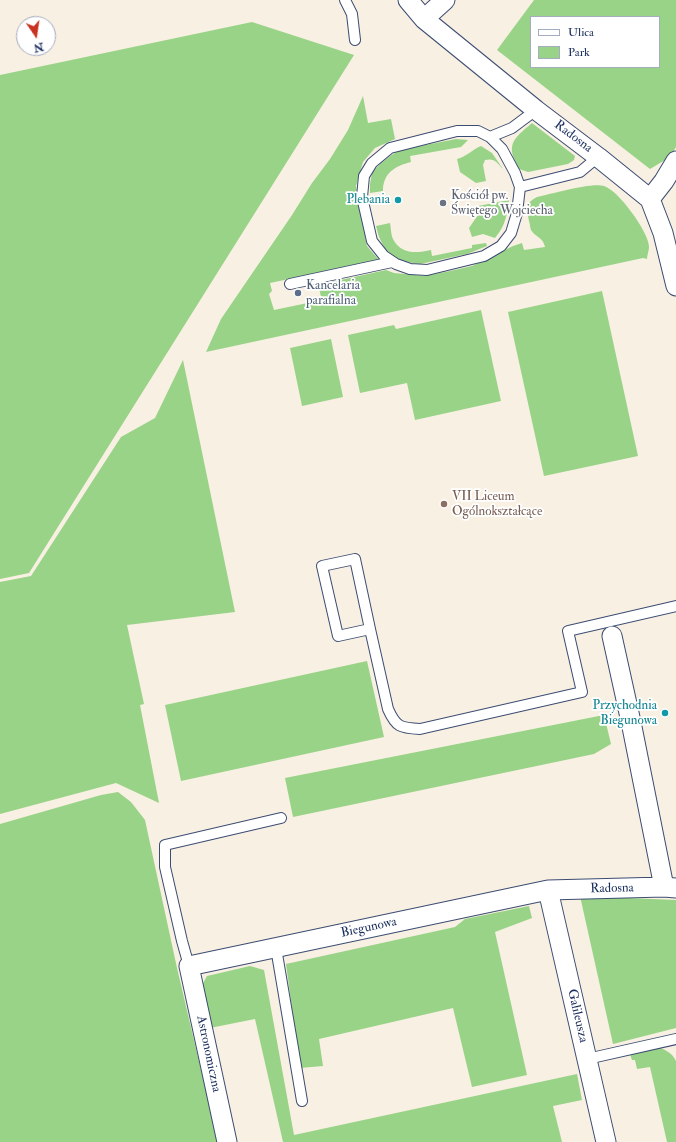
<!DOCTYPE html>
<meta charset="utf-8">
<style>
body{margin:0}
#map{position:relative;width:676px;height:1142px;overflow:hidden;background:#f8f0e2;font-family:"IM FELL Double Pica",serif}
canvas{display:block}
.legend{position:absolute;left:530px;top:16px;width:130px;height:52px;box-sizing:border-box;background:#fff;border:1px solid #a4acbf;margin:0;padding:5px 7px;list-style:none;font-size:12px;color:#1b2f5e}
.legend li{display:flex;align-items:center;gap:8px;height:20px}
.legend b{width:20px;border:1px solid #a4acbf}
.north{position:absolute;left:16px;top:16px;width:40px;height:40px;box-sizing:border-box;background:#fff;border:1px solid #a4acbf;border-radius:50%;rotate:167deg;font-size:11px;font-weight:700;line-height:16px;text-align:center;color:#1b2f5e}
.north::after{content:'';display:block;margin:auto;width:14px;height:18px;background:#c8321e;clip-path:polygon(50% 0,100% 100%,50% 72%,0 100%)}
</style>
<div id="map">
<canvas width="676" height="1142"></canvas>
<ul class="legend">
<li><b style="height:5px;background:#fff"></b>Ulica</li>
<li><b style="height:11px;background:#99d387"></b>Park</li>
</ul>
<div class="north">N</div>
</div>
<script>
const g = document.querySelector('canvas').getContext('2d');
g.lineJoin = 'round';
function fillPath(path, color) { g.fillStyle = color; g.fill(path, 'evenodd'); }
function trace(path, color, width, dash) { g.strokeStyle = color; g.lineWidth = width; g.lineCap = dash ? 'butt' : 'round'; g.setLineDash(dash || []); g.stroke(path); }
function write(font, color, halo, rows, align = 'center') {
  g.font = font + ' "IM FELL Double Pica",serif'; g.lineWidth = 3.5; g.setLineDash([]); g.textBaseline = 'middle'; g.strokeStyle = halo; g.fillStyle = color; for (const [text, x, y, turn = 0] of rows) {
    g.save(); g.translate(x, y); g.rotate((+turn || 0) * Math.PI / 180); g.textAlign = isNaN(turn) ? turn : align; if (halo) g.strokeText(text, 0, 0); g.fillText(text, 0, 0); g.restore();
  }
}
fillPath(new Path2D(`
 M534,0H676V147L670,157L650,169L497,50ZM531,17H659V67H531Z
 M252,22L354,55L29,573L0,579V75Z
 M363,96L368,123L391,119L395,139L375,148L363,162L356,186L367,246L379,260L270,283L272,291L269,294L274,310L322,300L318,285L386,270L394,273L425,276L450,271L472,266L513,246L522,243L524,250L545,247C543,237 535,237 531,230C530,228 530,223 529,221C527,209 525,203 537,197C551,194 592,182 604,186C618,190 649,232 649,247C649,251 647,255 647,259L643,258L206,352L221,319L292,215L312,183L330,159L348,130Z
 M532,123L575,156L574,160L568,164L528,172L519,169C505,145 513,139 532,123Z
 M456,139L468,140L461,147L410,156L411,162C395,166 383,173 383,191L370,193V184L372,173L380,164L390,156L400,150Z
 M481,146L492,153L503,169C496,162 495,158 485,160L483,165L486,181L476,183L460,172L457,159C466,157 473,149 481,146Z
 M509,200C507,216 505,226 495,238L483,234L472,237L469,228L480,212L478,206Z
 M390,223C391,228 391,235 393,239C401,255 417,253 431,250L432,256L472,248V245L486,243L487,246L467,254L420,264L407,262L393,257L384,247L379,237L376,226Z
 M602,291L638,456L544,476L508,312Z
 M481,310L501,401L415,420L407,383L360,393L348,335L394,325L396,329Z
 M331,339L343,397L302,406L290,348Z
 M183,360L235,612L127,625L144,704L140,705L159,803L116,783L0,814V582L31,576L121,437L155,418Z
 M367,661L384,737L181,781L165,705Z
 M604,715L611,744L594,754L293,817L285,778Z
 M118,792L131,802L145,820L177,968L218,1142H0V824L101,795Z
 M580,896L676,900V1028L613,1044Z
 M529,906L532,918L495,932L527,1075L472,1087L453,1008L319,1039L323,1066L300,1068L286,964L455,927L465,919Z
 M250,966L264,970L294,1135L577,1074L582,1100L553,1106L562,1142H283L255,1019L210,1028L201,987L207,976Z
 M658,1047C666,1050 672,1053 676,1061V1142H667L650,1067L637,1069L635,1060H632L630,1054Z`), '#99d387');
const service = new Path2D(`
 M345,0L352,14L355,40
 M490,137L512,128L536,110
 M520,187L515,173L502,149L490,137L478,131H457L390,148L372,163L364,176L362,197L372,241L384,256L396,264L410,269L427,270L484,256L501,246L511,233L517,213L520,187L580,172L598,157
 M290,284L392,262
 M355,559L370,629L338,636L322,566Z
 M370,629L388,709C396,727 400,728 420,729L582,692L568,631L676,606
 M276,948L302,1101
 M189,966L182,941L165,867V845L281,818
 M587,1059L676,1039`);
const minor = new Path2D(`
 M408,0L424,19L536,110L598,157L650,199L663,233L676,286
 M424,19L445,0
 M650,199L664,181L676,161
 M612,636L631,722L664,887
 M548,890L606,1142
 M227,1142L189,966L548,890L664,887L676,888`);
trace(service, '#3c4c72', 12);
trace(minor, '#3c4c72', 21);
trace(service, '#fff', 10);
trace(minor, '#fff', 19);
for (const [x, y, r, color] of [
 [398,200,4,"#0f9aa8"],
 [443,203,4,"#6b7280"],
 [298,293,4,"#5c6f8a"],
 [444,504,4,"#8d6e63"],
 [665,713,4,"#0f9aa8"]
]) { const dot = new Path2D(); dot.arc(x, y, r, 0, 2 * Math.PI); g.fillStyle = color; g.fill(dot); trace(dot, '#fff', 1.5); }
write('13px', '#1b2f5e', '#fff', [
 ["Radosna",573,137,37],
 ["Radosna",612,889,-1],
 ["Biegunowa",369,928,-12],
 ["Galileusza",577,1016,77],
 ["Astronomiczna",208,1054,78]
]);
write('13px', '#5b616d', '#fff', [
 ["Kościół pw.",451,196],
 ["Świętego Wojciecha",451,211]
], 'left');
write('13px', '#0d838f', '#fff', [
 ["Plebania",390,200],
 ["Przychodnia",657,706],
 ["Biegunowa",657,721]
], 'right');
write('13px', '#4e5e75', '#fff', [
 ["Kancelaria",306,286],
 ["parafialna",306,301]
], 'left');
write('13px', '#785e54', '#fff', [
 ["VII Liceum",452,497],
 ["Ogólnokształcące",452,512]
], 'left');
</script>
